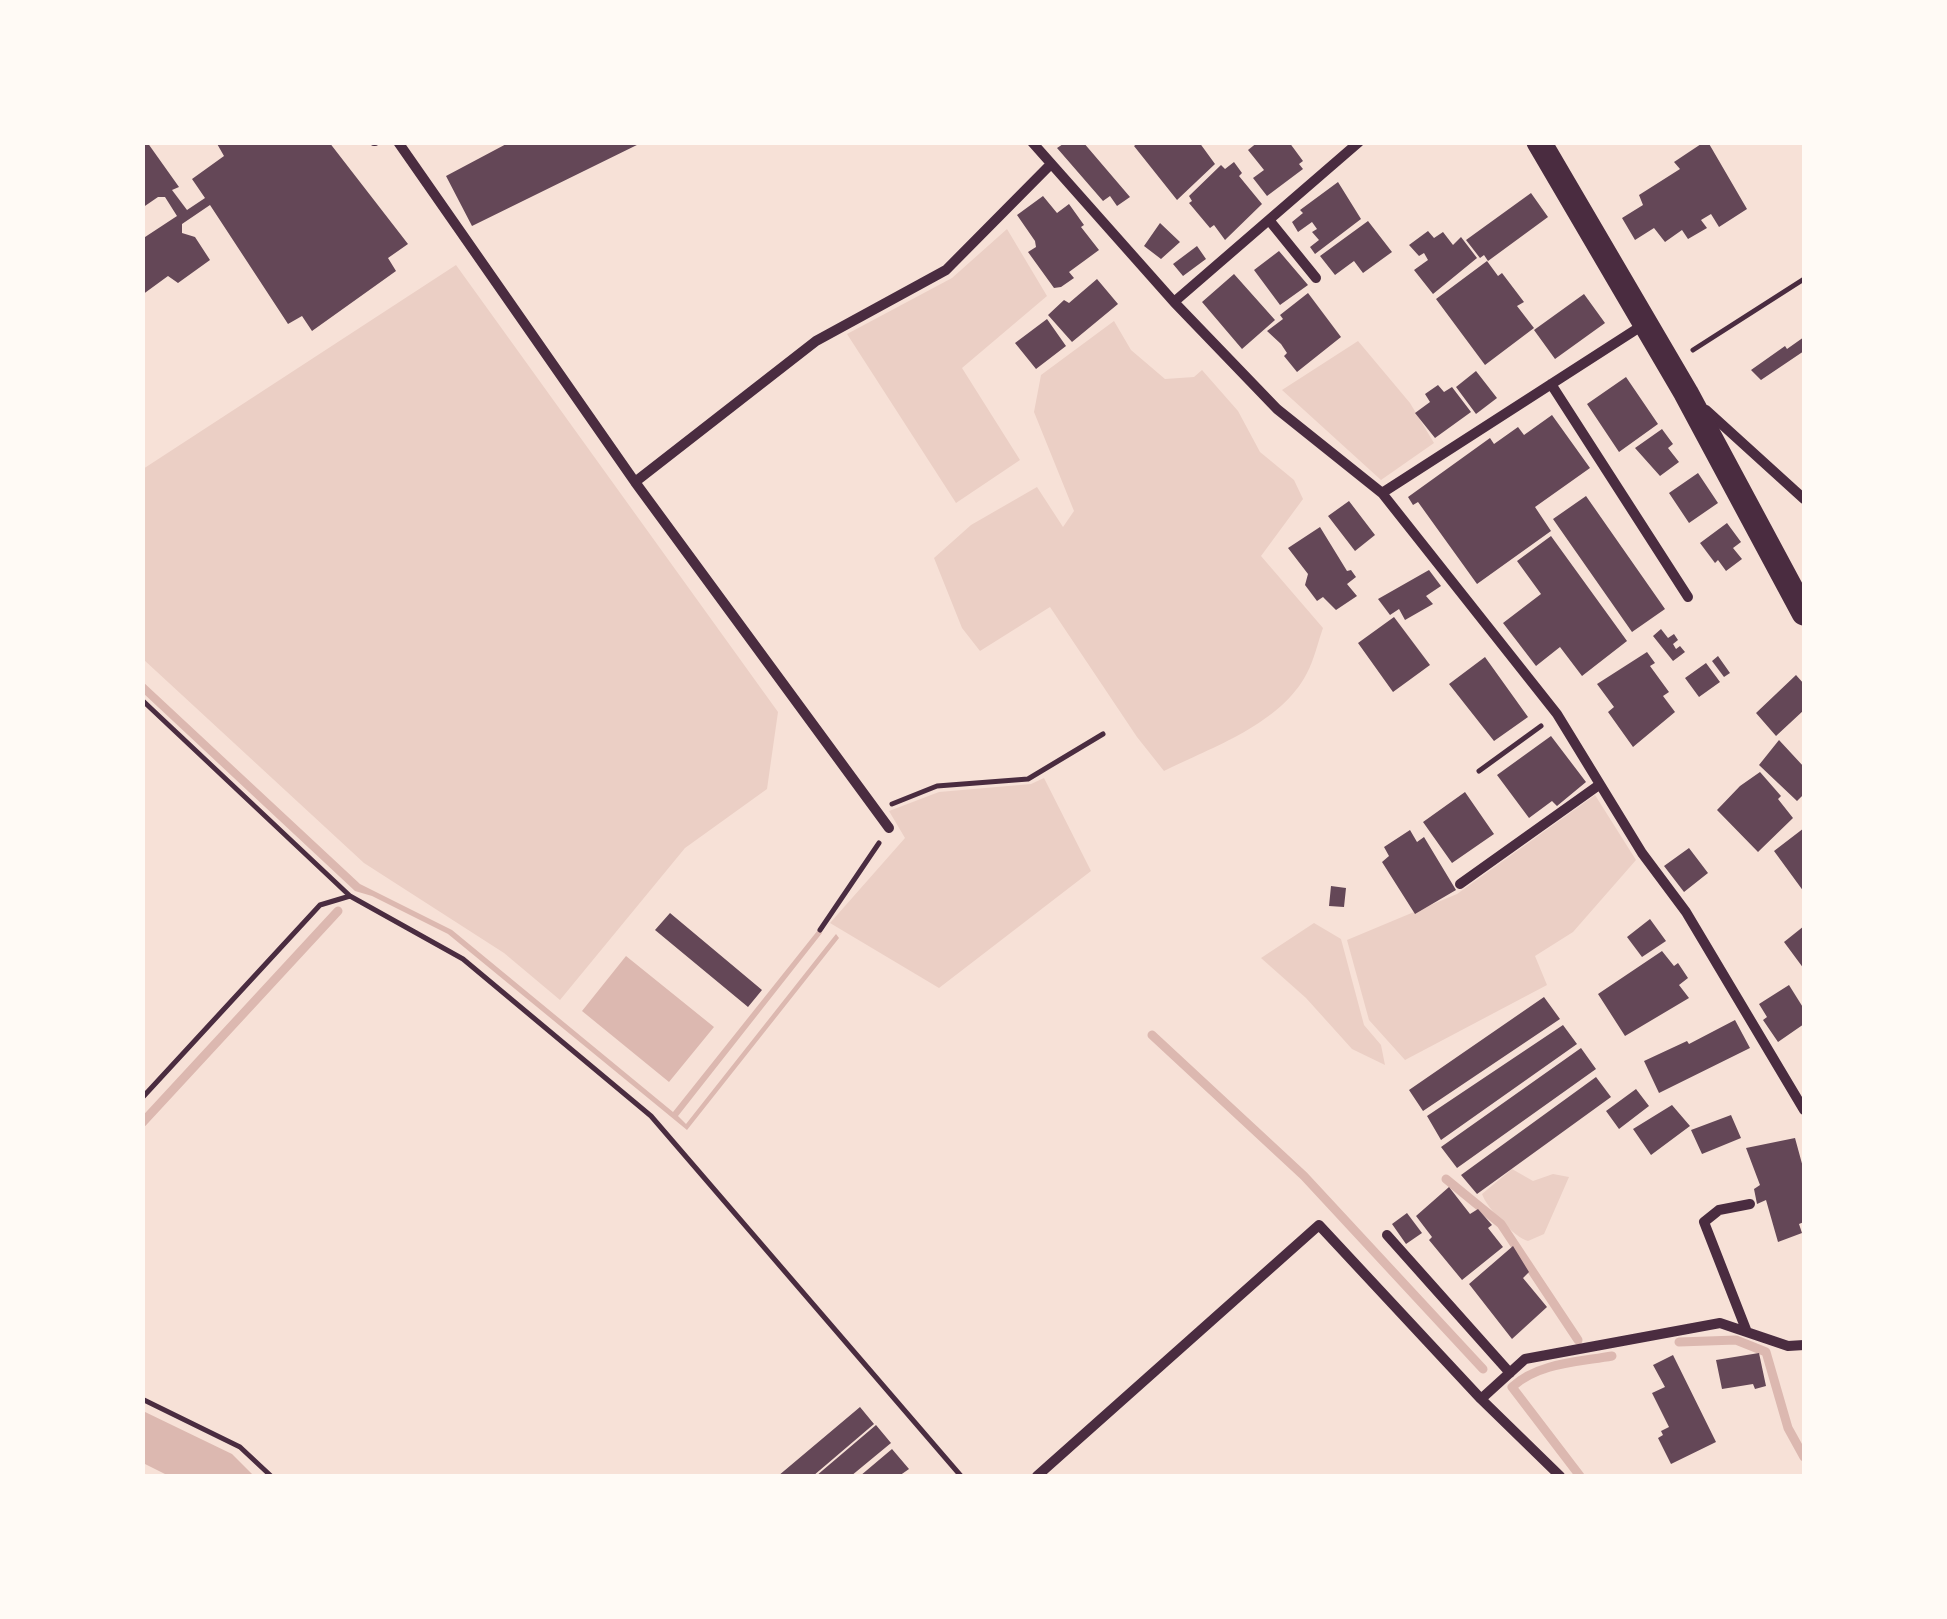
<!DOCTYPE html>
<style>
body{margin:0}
#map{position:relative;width:1947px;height:1619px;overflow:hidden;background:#f7e1d7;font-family:Montserrat,sans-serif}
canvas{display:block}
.frame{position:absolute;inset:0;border:145px solid #fffaf5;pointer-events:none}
</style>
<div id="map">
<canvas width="1947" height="1619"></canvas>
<div class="frame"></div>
</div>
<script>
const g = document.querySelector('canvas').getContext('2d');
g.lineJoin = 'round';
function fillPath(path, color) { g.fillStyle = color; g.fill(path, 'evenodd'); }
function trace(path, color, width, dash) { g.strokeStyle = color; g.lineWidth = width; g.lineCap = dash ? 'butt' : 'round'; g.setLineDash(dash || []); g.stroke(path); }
fillPath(new Path2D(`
 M1007,229L1047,296L962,368L1020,460L956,503L847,334L952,278Z
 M456,265L778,712L767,789L685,848L560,1000L504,953L364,863L143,659V469Z
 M1114,321L1131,350L1165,379L1194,377L1202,370L1238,411L1260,452L1294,480L1303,499L1261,556L1323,628C1318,642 1314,660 1307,673C1281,724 1212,747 1164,771L1137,737L1050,607L980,651L962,628L934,558L971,525L1037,487L1063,527L1074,511L1034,412L1041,375Z
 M1358,341L1410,403L1434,443L1381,480L1282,390Z
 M1044,778L1091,871L939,988L830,923L905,838L889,811L939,792L1031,784Z
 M1595,795L1636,860L1573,932L1535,956L1547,985L1405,1060L1369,1020L1347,940L1457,894Z
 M1314,923L1341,939L1364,1025L1381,1045L1385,1065L1352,1049L1306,998L1261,958Z
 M1512,1169L1533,1181L1553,1174L1569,1177L1544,1234L1528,1241C1514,1237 1487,1208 1482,1194Z`), '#ebcfc5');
fillPath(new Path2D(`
 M142,681L360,884L452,930L673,1112L818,930L822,933L678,1116L686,1124L832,939L836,934L839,938L687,1130L448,934L372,896L355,891L143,693Z
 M626,956L714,1027L669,1082L582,1011Z
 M143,1411L232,1454L254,1476H169L143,1463Z`), '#dcb8b0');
trace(new Path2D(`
 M1152,1035L1304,1176L1483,1369
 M142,1123L338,911
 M1446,1179L1501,1224L1578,1340
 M1679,1342L1736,1340L1766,1352L1788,1428L1804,1457
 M1580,1476L1512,1387C1538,1363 1578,1362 1612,1356`), '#dcb8b0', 9);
fillPath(new Path2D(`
 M142,142H147L179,187L172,190L187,210L205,198L192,179L224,156L216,142H329L408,244L388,258L396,271L312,331L302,316L288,324L210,205L182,224V233L195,237L210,260L178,283L168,276L142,295V239L177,216L165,197H158L142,208Z
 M510,142H643L472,226L446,176Z
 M1066,142H1083L1130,197L1117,206L1110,196L1103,201L1057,148Z
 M1139,142H1199L1215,164L1177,200L1134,146Z
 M1258,142H1289L1303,161L1299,164L1303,169L1267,196L1253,178L1264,170L1248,150Z
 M1704,142H1708L1747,209L1719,227L1711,214L1701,220L1707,228L1688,239L1682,230L1665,242L1654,228L1635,240L1622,218L1643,205L1639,195L1680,169L1674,162Z
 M1234,162L1242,173L1239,176L1262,204L1225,240L1214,225L1210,228L1189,203L1192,201L1189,196L1221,165L1225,169Z
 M1338,182L1361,219L1315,254L1310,247L1319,240L1312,232L1317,229L1312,222L1298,232L1292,222L1303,213L1300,210Z
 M1531,193L1548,217L1488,261L1484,255L1480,258L1466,240Z
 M1043,196L1057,213L1069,204L1084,225L1081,227L1099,250L1069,272L1074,278L1061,287L1054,288L1028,252L1036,247L1035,241L1017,215Z
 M1368,221L1392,252L1363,273L1354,261L1335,275L1320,256Z
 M1160,223L1180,242L1161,259L1144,246Z
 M1428,231L1434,238L1443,232L1453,245L1461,237L1477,258L1433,294L1414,270L1428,260L1424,253L1419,256L1409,245Z
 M1197,246L1206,259L1183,276L1173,264Z
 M1279,251L1308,285L1280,305L1254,270Z
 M1487,261L1498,276L1502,273L1524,302L1517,306L1534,328L1485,365L1436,299Z
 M1234,274L1275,320L1242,349L1202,302Z
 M1097,279L1118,304L1072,342L1048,315L1064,300L1069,303Z
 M1308,293L1341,337L1297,372L1284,356L1287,353L1281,344L1267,331L1283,319L1280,315Z
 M1584,294L1605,323L1555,359L1534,330Z
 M1047,319L1066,346L1036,369L1015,343Z
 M1804,337V351L1761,380L1751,370L1785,346L1787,349Z
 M1476,371L1497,398L1476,414L1456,387Z
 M1626,377L1658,424L1619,452L1587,404Z
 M1438,385L1444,392L1452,387L1471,412L1435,438L1415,413L1430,402L1425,394Z
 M1552,415L1590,468L1535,507L1551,531L1477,584L1418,502L1413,505L1408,497L1490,438L1494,444L1518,427L1524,435Z
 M1662,429L1673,444L1668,448L1679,462L1660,476L1635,448Z
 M1698,473L1718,503L1689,523L1669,493Z
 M1586,496L1665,609L1632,632L1553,519Z
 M1349,501L1375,535L1355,551L1328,516Z
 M1727,523L1741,542L1733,548L1742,559L1726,571L1718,560L1715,563L1700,543Z
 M1320,527L1347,571L1351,570L1356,577L1347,584L1357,596L1336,610L1323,597L1317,601L1305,585L1308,574L1288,548Z
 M1551,536L1627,641L1582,676L1560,647L1536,666L1503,623L1541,594L1517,561Z
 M1429,570L1441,586L1426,596L1433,604L1405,620L1399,609L1390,615L1378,599Z
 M1394,617L1430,665L1393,692L1358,643Z
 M1661,629L1668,638L1674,634L1678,640L1673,644L1676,649L1680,646L1685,652L1673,661L1653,636Z
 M1647,652L1655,663L1650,666L1669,692L1663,696L1675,712L1633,747L1608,712L1614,707L1597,684Z
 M1718,656L1730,673L1724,677L1712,661Z
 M1485,657L1528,717L1494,741L1449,684Z
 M1706,663L1720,682L1699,697L1685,678Z
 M1796,675L1804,684V710L1776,736L1756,713Z
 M1551,736L1586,782L1557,806L1552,801L1529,818L1497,775Z
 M1779,740L1804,767V794L1797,801L1759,765Z
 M1760,772L1781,796L1778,799L1793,818L1758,852L1717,810L1740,786Z
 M1465,792L1494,834L1452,863L1423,822Z
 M1804,828V892L1774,851Z
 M1410,830L1417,842L1424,837L1456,890L1415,914L1382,862L1389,856L1384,847Z
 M1689,848L1708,873L1684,892L1664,866Z
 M1331,886L1346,888L1344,907L1329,906Z
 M670,913L762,990L748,1007L655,930Z
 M1650,919L1666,941L1642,957L1627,937Z
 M1804,926V969L1784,942Z
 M1662,951L1674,966L1678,963L1688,978L1679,985L1689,998L1625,1036L1598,994Z
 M1789,985L1804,1009V1024L1778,1042L1763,1020L1767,1017L1759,1004Z
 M1544,997L1560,1019L1423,1111L1409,1090Z
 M1735,1020L1750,1048L1659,1093L1644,1061L1687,1041L1689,1044Z
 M1563,1025L1577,1044L1441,1140L1427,1116Z
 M1581,1048L1596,1069L1457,1168L1441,1147Z
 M1596,1077L1611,1097L1477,1194L1461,1175Z
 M1636,1089L1649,1106L1619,1129L1606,1111Z
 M1672,1105L1690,1126L1651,1155L1633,1129Z
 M1731,1115L1741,1138L1702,1154L1691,1130Z
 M1795,1138L1804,1171V1222L1799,1224L1802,1233L1778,1242L1766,1200L1757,1204L1754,1189L1760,1185L1746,1148Z
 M1449,1187L1470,1214L1478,1209L1492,1225L1488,1228L1503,1247L1462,1280L1429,1240L1432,1237L1416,1216Z
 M1407,1213L1422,1233L1406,1244L1392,1224Z
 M1513,1246L1529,1272L1523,1278L1547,1307L1512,1339L1469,1284Z
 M1759,1353L1766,1386L1755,1389L1753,1384L1722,1389L1716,1360Z
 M1673,1355L1716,1442L1671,1464L1658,1438L1663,1435L1661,1431L1669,1427L1652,1393L1665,1387L1653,1365Z
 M860,1407L874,1424L813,1476H778Z
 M876,1425L891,1443L851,1476H816Z
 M892,1449L909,1469L899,1476H860Z`), '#644757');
trace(new Path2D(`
 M1693,350L1804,279
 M142,700L350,896
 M1479,771L1541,726
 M892,804L937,786L1028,779L1103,734
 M820,930L879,843
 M142,1098L320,905L350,896L463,959L651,1116L961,1476
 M142,1399L240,1447L271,1476`), '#4a2c40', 5);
trace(new Path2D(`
 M374,142H375`), '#4a2c40', 8);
trace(new Path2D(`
 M398,142L635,482L889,828
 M1032,142L1174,302L1277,409L1382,493L1557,714L1642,853L1686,912L1804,1110
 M1269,220L1316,278
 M1174,302L1359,142
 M1551,384L1688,597
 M1706,410L1804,499
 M635,482L816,341L946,270L1051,164
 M1382,493L1643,325
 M1460,884L1599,785
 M1387,1235L1510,1373
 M1747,1332L1704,1222L1719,1210L1750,1204
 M1481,1399L1525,1359L1720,1323L1788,1346L1804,1345
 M1037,1476L1319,1225L1481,1399L1560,1476`), '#4a2c40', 10);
trace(new Path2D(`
 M1539,142L1686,393L1804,613`), '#4a2c40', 25);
</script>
